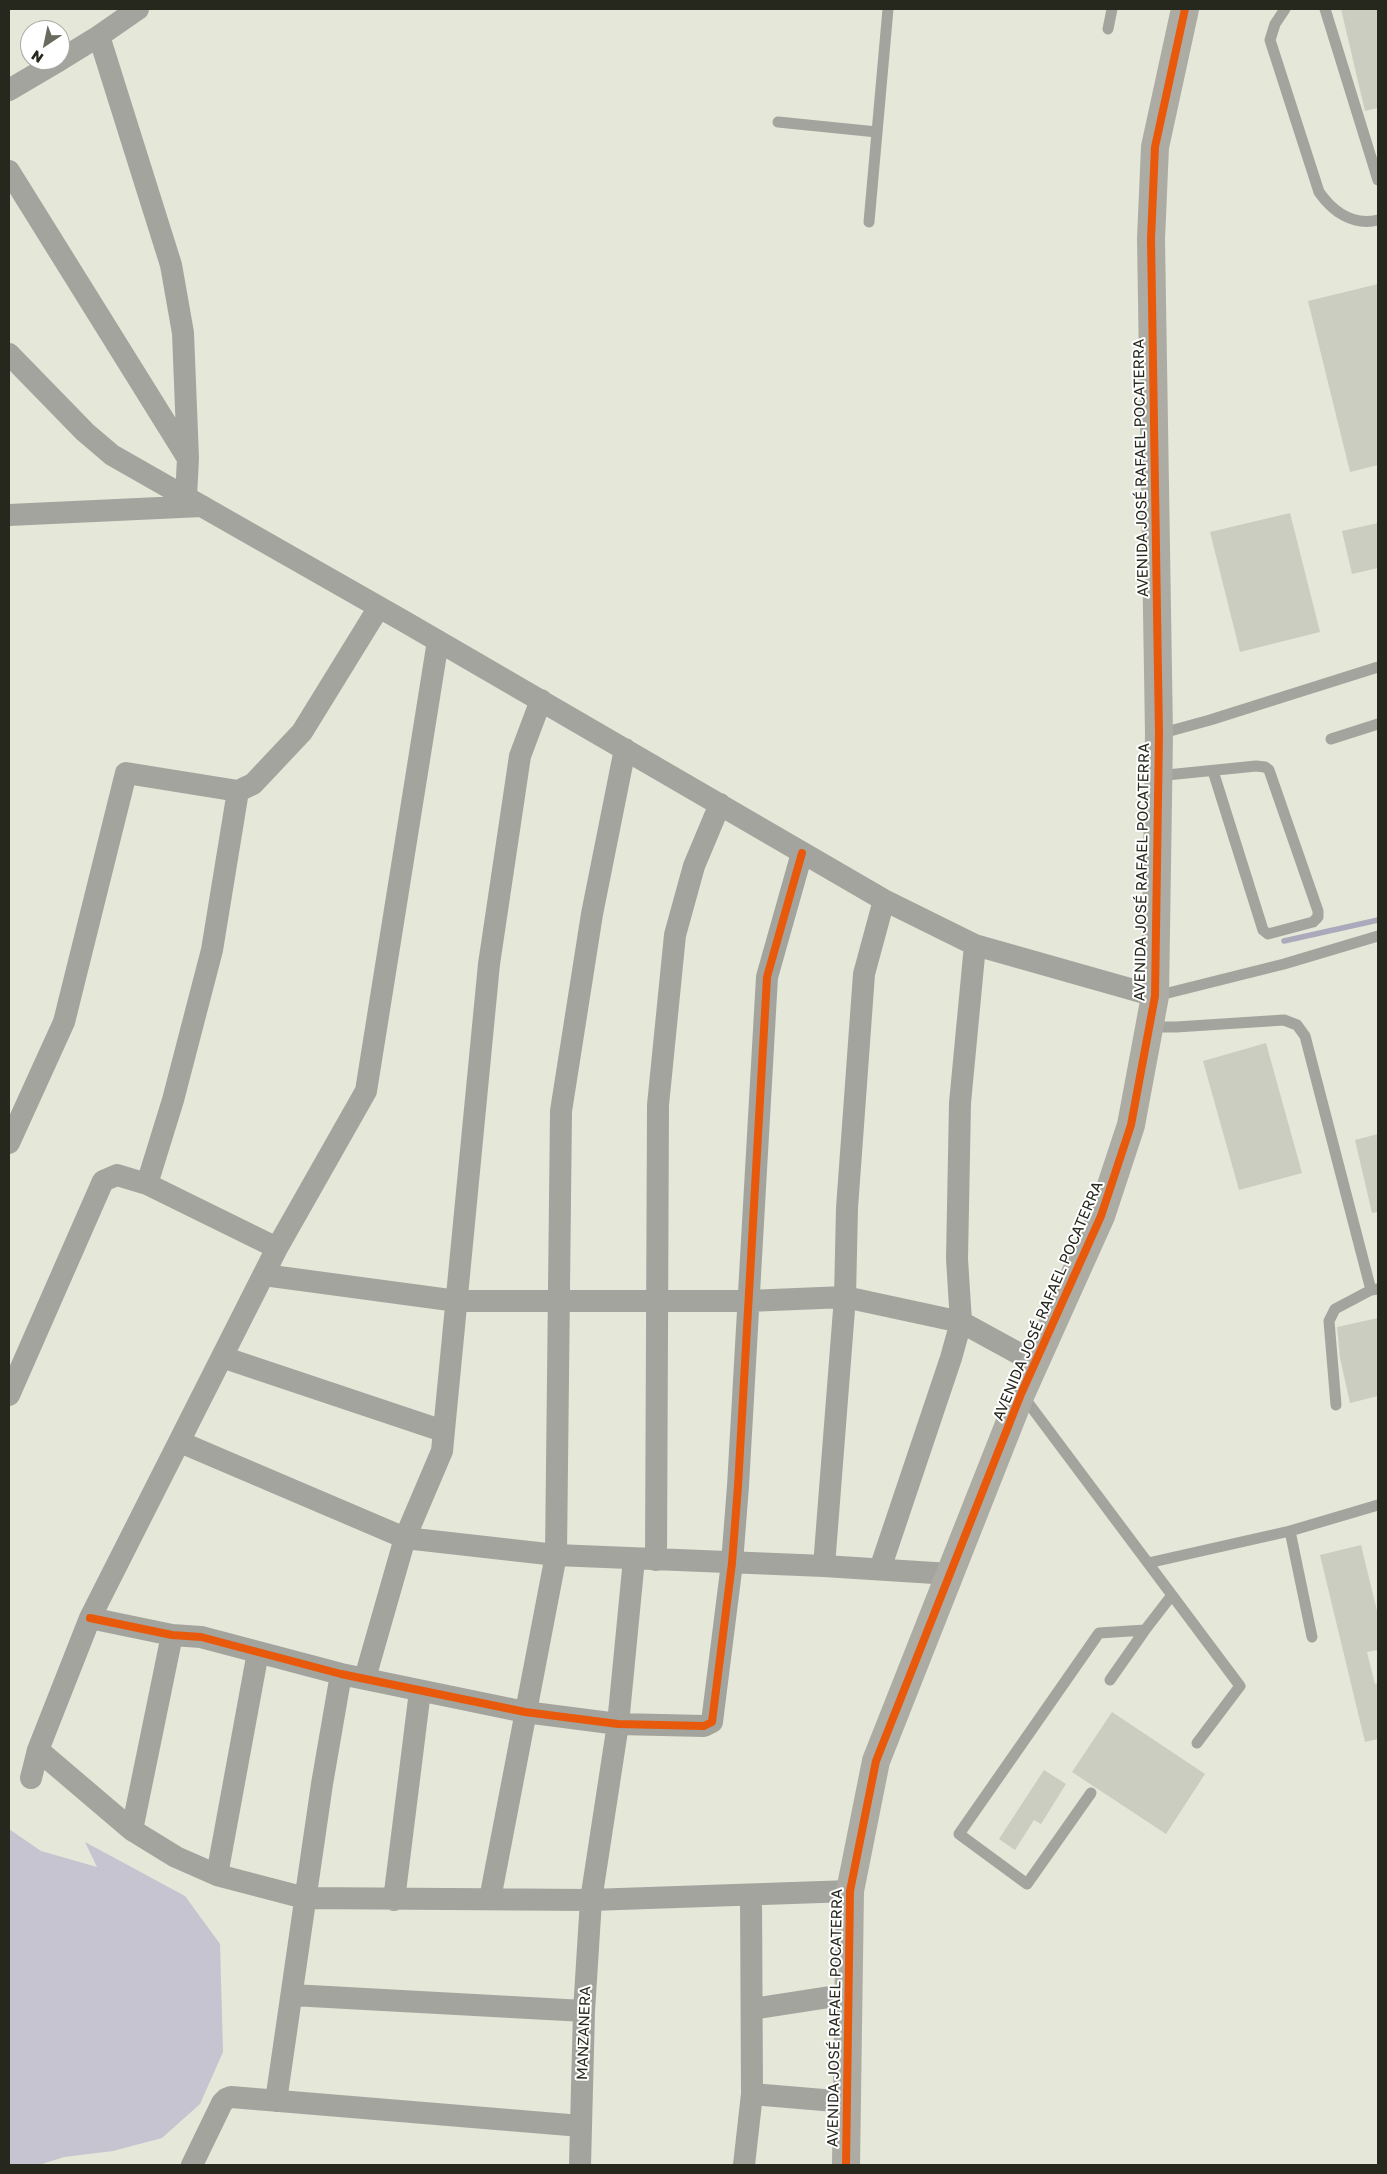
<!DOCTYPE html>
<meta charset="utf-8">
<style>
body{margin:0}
#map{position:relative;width:1387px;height:2174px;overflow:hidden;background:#e5e7d8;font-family:"Golos Text",sans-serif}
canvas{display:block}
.frame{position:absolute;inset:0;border:10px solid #26281e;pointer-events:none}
.north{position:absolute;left:20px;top:20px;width:50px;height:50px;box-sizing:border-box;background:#fff;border:1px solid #a8a9a5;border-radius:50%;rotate:214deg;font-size:14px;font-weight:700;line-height:20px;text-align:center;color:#26281e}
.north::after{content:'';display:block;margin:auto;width:18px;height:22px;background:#696b5f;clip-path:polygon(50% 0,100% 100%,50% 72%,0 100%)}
</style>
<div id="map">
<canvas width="1387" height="2174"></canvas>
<div class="frame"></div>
<div class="north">N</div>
</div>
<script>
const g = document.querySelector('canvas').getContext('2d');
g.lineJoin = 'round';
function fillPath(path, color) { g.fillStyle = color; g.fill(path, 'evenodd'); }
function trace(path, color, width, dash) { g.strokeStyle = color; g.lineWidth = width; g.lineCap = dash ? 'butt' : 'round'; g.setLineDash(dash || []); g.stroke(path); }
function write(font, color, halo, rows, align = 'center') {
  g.font = font + ' "Golos Text",sans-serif'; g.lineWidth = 4; g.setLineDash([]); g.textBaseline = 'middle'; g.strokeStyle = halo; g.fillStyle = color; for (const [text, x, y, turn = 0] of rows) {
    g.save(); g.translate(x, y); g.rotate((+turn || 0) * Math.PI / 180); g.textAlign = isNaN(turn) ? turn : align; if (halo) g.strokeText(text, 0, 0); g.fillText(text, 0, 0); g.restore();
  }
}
fillPath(new Path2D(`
 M9,1829L41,1851L97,1867L85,1842L185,1896L220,1944L223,2052L200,2104L162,2138L113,2151L64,2157L39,2165H9Z`), '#c5c4d0');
trace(new Path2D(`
 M1284,941L1378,920`), '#abaabc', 5.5);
fillPath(new Path2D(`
 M1341,9H1378V108L1365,111Z
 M1378,284V465L1350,472L1308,301Z
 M1290,513L1320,632L1240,652L1210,532Z
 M1378,523V568L1352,574L1342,531Z
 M1266,1043L1302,1173L1239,1190L1203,1061Z
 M1378,1134V1212L1372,1213L1355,1140Z
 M1378,1318V1396L1350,1403L1340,1358L1337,1327Z
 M1361,1545L1378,1615V1650L1367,1652L1375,1684L1378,1683V1739L1365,1742L1320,1555Z
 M1112,1712L1205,1774L1166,1834L1072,1772Z
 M1044,1770L1066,1784L1041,1824L1034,1820L1015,1850L999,1839Z`), '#cbcdc0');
trace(new Path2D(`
 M1285,9L1275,24L1270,40L1319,192C1333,212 1353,226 1378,220
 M1325,9L1378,180
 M1108,29L1112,9
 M778,122L877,132
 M869,222L888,9
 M1159,734L1210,720L1378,667
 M1331,739L1378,724
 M1157,776L1256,766L1265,767L1269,770L1318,911V917L1313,922L1268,934L1263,930L1213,771
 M1156,996L1284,964L1378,936
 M1150,1027H1176L1284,1020L1297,1025L1305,1036L1371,1290L1378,1289
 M1023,1396L1240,1686L1197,1743
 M1336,1405L1329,1321L1335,1309L1371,1290
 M1290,1531L1378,1505
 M1148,1563L1290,1531L1312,1637
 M1110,1680L1145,1630
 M1091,1793L1027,1884L959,1834L1099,1633L1145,1630L1172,1595`), '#a4a49e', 11);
trace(new Path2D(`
 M138,9L99,36L171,265L183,333L188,458L186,497
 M60,60L99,36
 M9,90L60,60
 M9,171L187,457
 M9,354L85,432L112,455L407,623L884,900L975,945L1155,996
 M9,515L202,506
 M9,1143L64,1022L126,773L238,791L253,784L302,732L379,607
 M147,1184L173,1100L212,950L238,791
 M264,1275L457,1301H748L845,1297L961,1322L1036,1363
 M222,1357L443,1431
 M9,1395L103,1181L117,1175L147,1184L277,1248
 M180,1442L405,1538L556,1555L824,1566L950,1574
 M656,1560L658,1105L675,935L694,866L720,804
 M824,1566L845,1297L847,1208L864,974L884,900
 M880,1569L951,1358L961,1322L957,1259L960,1103L975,945
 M90,1618L172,1635L201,1637L341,1674L525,1712L618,1724L704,1726L712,1722L732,1563L738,1486L767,977L802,853
 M365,1678L405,1538L442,1451L489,964L520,756L541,700
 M38,1750L132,1830L176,1857L217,1875L305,1898L591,1900L850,1891
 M31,1778L38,1750L90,1618L277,1248L366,1091L438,641
 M132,1830L172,1635
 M217,1875L258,1652
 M490,1899L556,1555L561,1111L592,914L625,749
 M394,1900L420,1691
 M292,1995L584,2011
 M752,2009L849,1994
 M752,2094L847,2102
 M276,2101L322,1784L341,1674
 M192,2165L222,2103L226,2099L231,2097L581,2126
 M580,2165L584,2011L591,1900L618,1724L634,1559
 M744,2165L752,2094L751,1895`), '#a4a49e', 22);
trace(new Path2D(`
 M846,2165L850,1891L876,1761L1021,1394L1101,1216L1131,1125L1155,996L1159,734L1151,239L1155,147L1185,9`), '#acaca4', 28);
trace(new Path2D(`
 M90,1618L172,1635L201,1637L341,1674L525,1712L618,1724L704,1726L712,1722L732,1563L738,1486L767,977L802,853
 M846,2165L850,1891L876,1761L1021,1394L1101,1216L1131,1125L1155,996L1159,734L1151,239L1155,147L1185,9`), '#e8590c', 8);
write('15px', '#26281e', '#fff', [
 ["AVENIDA JOSÉ RAFAEL POCATERRA",1141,468,-91],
 ["AVENIDA JOSÉ RAFAEL POCATERRA",1142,872,-89],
 ["AVENIDA JOSÉ RAFAEL POCATERRA",1048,1301,-67],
 ["AVENIDA JOSÉ RAFAEL POCATERRA",835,2018,-89],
 ["MANZANERA",584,2033,-88]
]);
</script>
